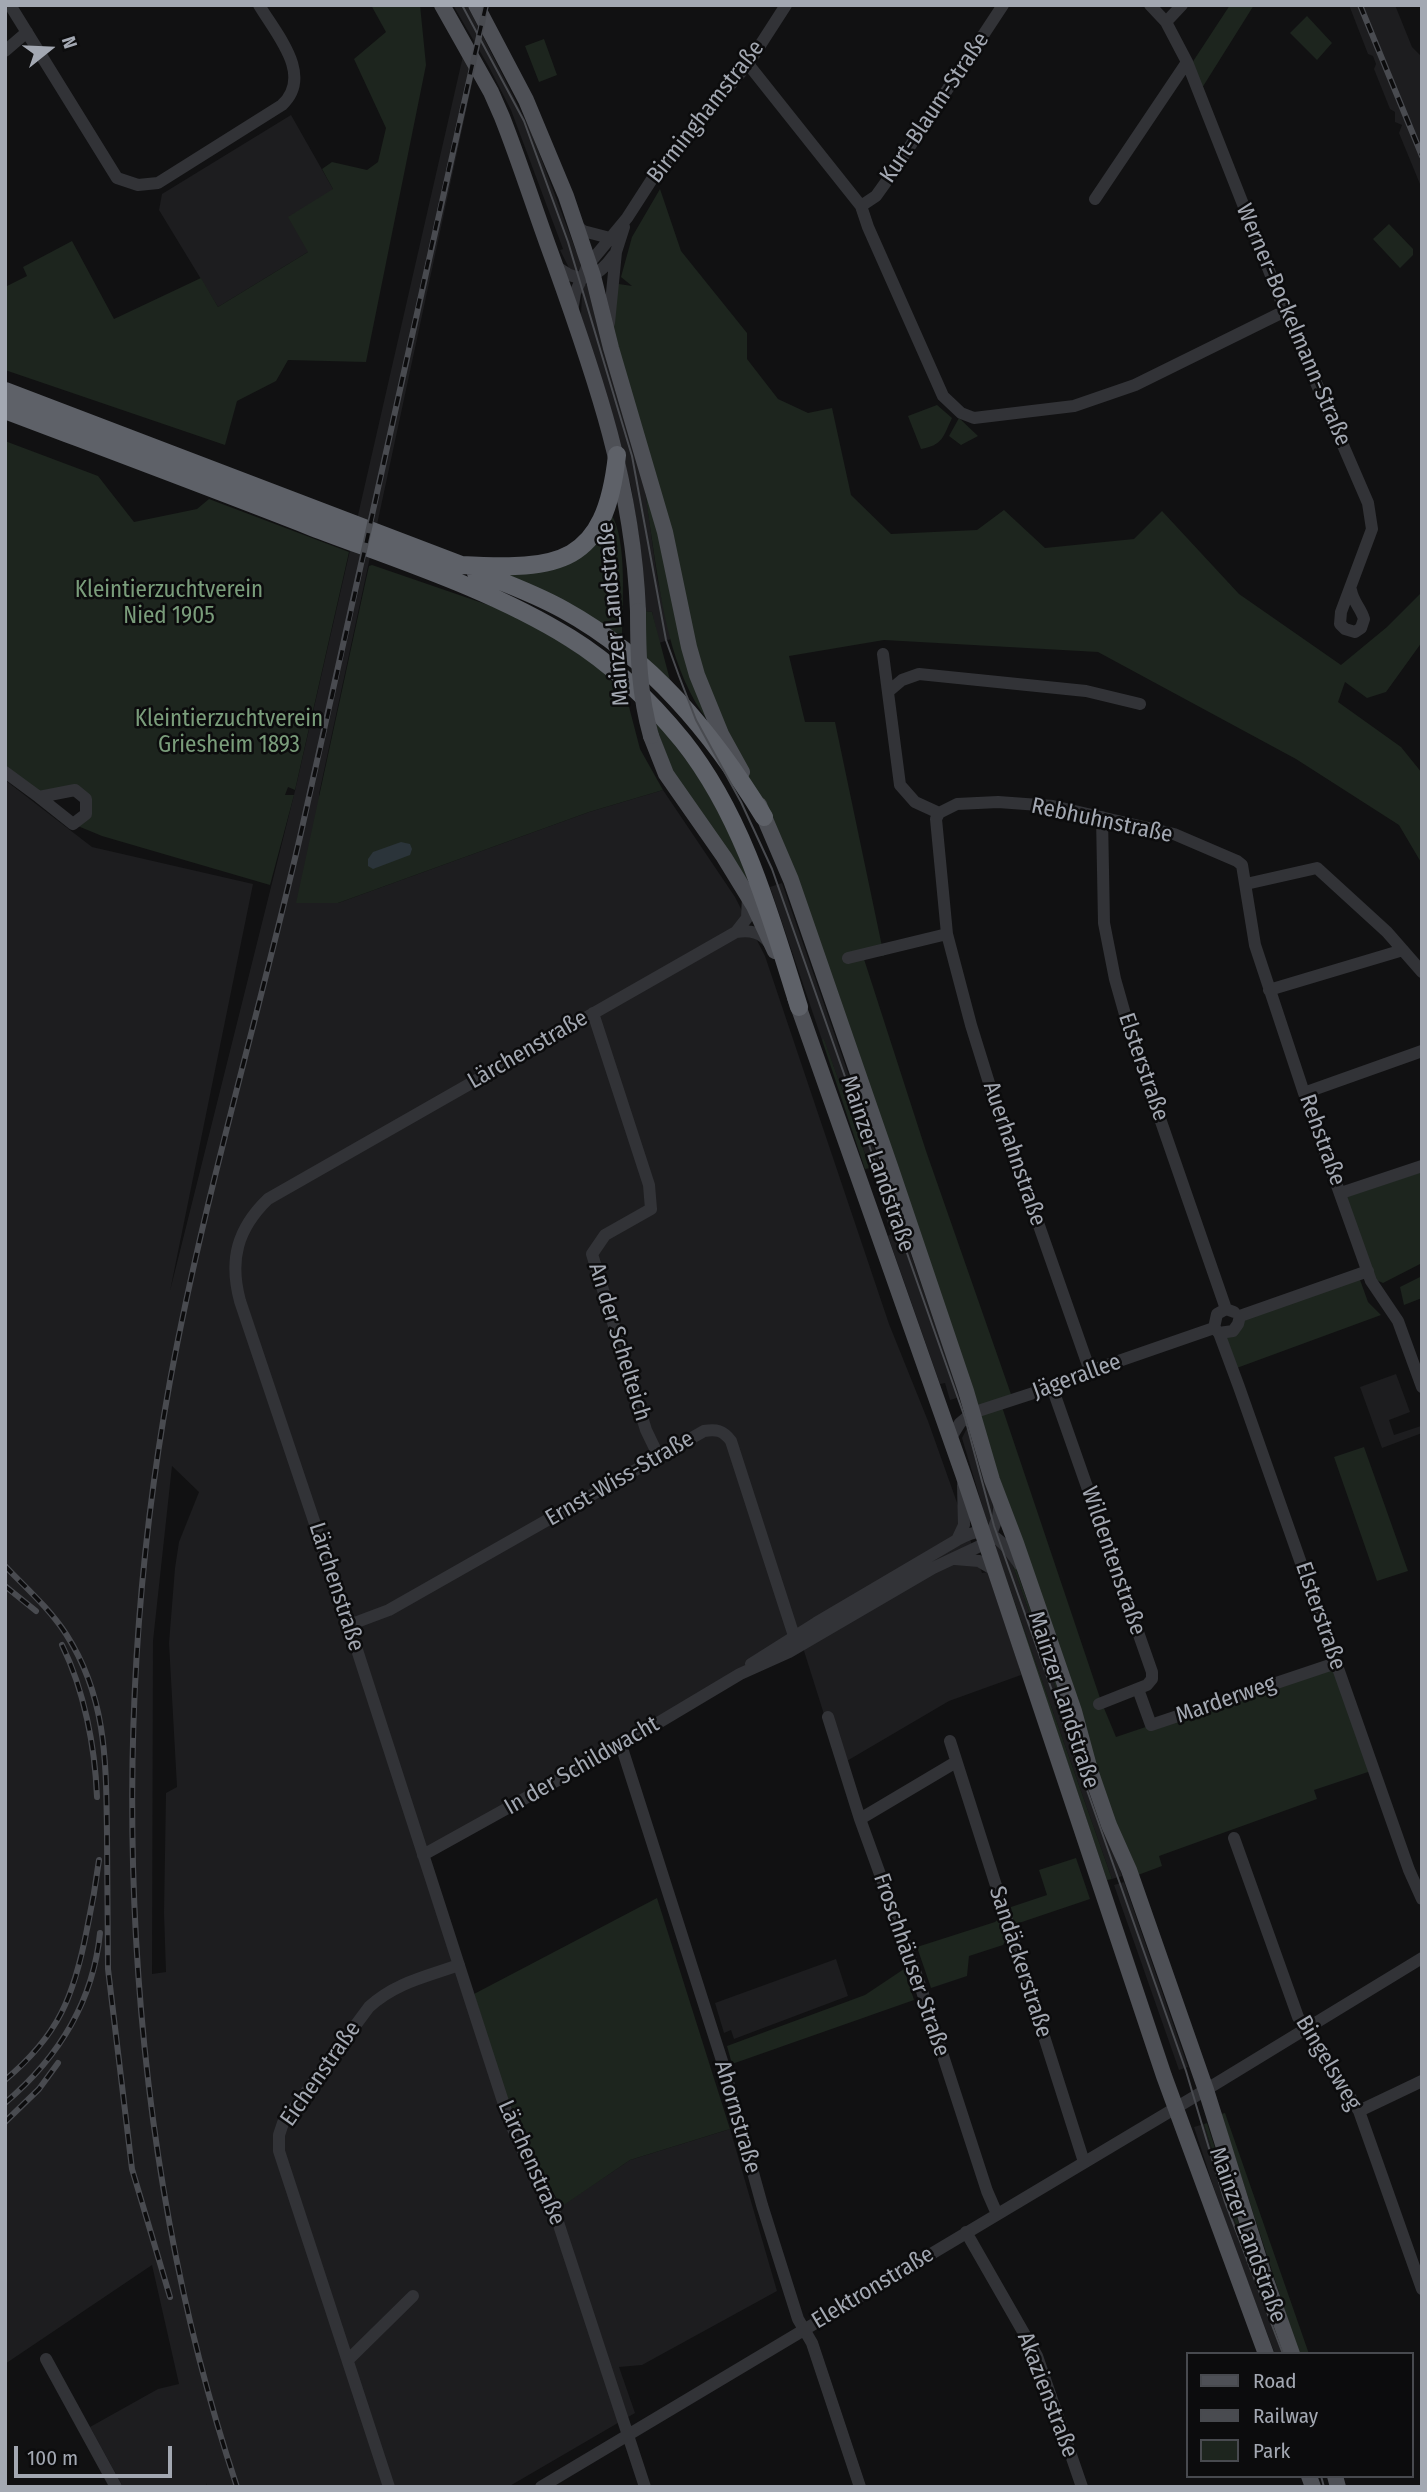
<!DOCTYPE html>
<meta charset="utf-8">
<style>
body{margin:0}
#map{position:relative;width:1427px;height:2492px;overflow:hidden;background:#111112;font-family:"Fira Sans Condensed",sans-serif}
canvas{display:block}
.frame{position:absolute;inset:0;border:7px solid #a3a8b2;pointer-events:none}
.legend{position:absolute;left:1186px;top:2352px;width:228px;height:126px;box-sizing:border-box;background:#0c0c0d;border:2px solid #484a4f;margin:0;padding:9px 12px;list-style:none;font-size:21px;color:#a3a8b2}
.legend li{display:flex;align-items:center;gap:14px;height:35px}
.legend b{width:35px;border:2px solid #484a4f}
.north{position:absolute;left:14px;top:14px;width:70px;height:70px;-webkit-text-stroke:5px #0c0c0d;paint-order:stroke;rotate:72deg;font-size:19px;font-weight:700;line-height:28px;text-align:center;color:#a3a8b2}
.north::after{content:'';display:block;margin:auto;width:24px;height:32px;background:#a3a8b2;clip-path:polygon(50% 0,100% 100%,50% 72%,0 100%)}
.scale{position:absolute;left:14px;top:2446px;width:158px;height:32px;box-sizing:border-box;border:4px solid #a3a8b2;border-top:0;padding-left:9px;font-size:21px;line-height:24px;white-space:nowrap;color:#a3a8b2;-webkit-text-stroke:5px #0c0c0d;paint-order:stroke}
</style>
<div id="map">
<canvas width="1427" height="2492"></canvas>
<div class="frame"></div>
<ul class="legend">
<li><b style="height:9px;background:#4e5056"></b>Road</li>
<li><b style="height:9px;background:#494b50"></b>Railway</li>
<li><b style="height:19px;background:#1d251e"></b>Park</li>
</ul>
<div class="north">N</div>
<div class="scale">100 m</div>
</div>
<script>
const g = document.querySelector('canvas').getContext('2d');
g.lineJoin = 'round';
function fillPath(path, color) { g.fillStyle = color; g.fill(path, 'evenodd'); }
function trace(path, color, width, dash) { g.strokeStyle = color; g.lineWidth = width; g.lineCap = dash ? 'butt' : 'round'; g.setLineDash(dash || []); g.stroke(path); }
function write(font, color, halo, rows, align = 'center') {
  g.font = font + ' "Fira Sans Condensed",sans-serif'; g.lineWidth = 5; g.setLineDash([]); g.textBaseline = 'middle'; g.strokeStyle = halo; g.fillStyle = color; for (const [text, x, y, turn = 0] of rows) {
    g.save(); g.translate(x, y); g.rotate((+turn || 0) * Math.PI / 180); g.textAlign = isNaN(turn) ? turn : align; if (halo) g.strokeText(text, 0, 0); g.fillText(text, 0, 0); g.restore();
  }
}
fillPath(new Path2D(`
 M453,5H467L530,129L576,251L579,250L581,267L577,272L569,268L560,250L563,249L511,110L489,67Z
 M1349,5H1395L1412,47L1422,57V189L1399,133L1402,125L1395,122V112L1390,109L1374,69L1376,64L1373,56L1368,54Z
 M463,56L474,74L319,794L338,903L589,812L663,790L735,897L765,956L889,1324L928,1421L982,1573L996,1571L1021,1675L949,1701L840,1765L799,1635L428,1856L513,2118L560,2207L630,2160L730,2129L777,2291L642,2365L619,2367L635,2413L508,2487H208L206,2483L207,2487H123L90,2427L158,2389L179,2384L152,2265L5,2364V780L92,847L253,884L170,1291L294,795ZM172,1466L199,1492L179,1542L175,1568L169,1643L177,1787L166,1793L164,1913L166,1972L152,1974L153,1641Z
 M291,115L333,189L308,252L218,307L159,210L162,194Z
 M590,283L645,489L657,577L671,639L659,643L652,612L642,611L641,553L631,486L581,315L582,294L585,285Z
 M782,883L934,1321L958,1378L954,1380L960,1397L950,1400L945,1383L940,1384L888,1236L891,1234L873,1176L824,1040H822L770,887Z
 M1396,1374L1410,1412L1389,1420L1394,1435L1421,1426L1422,1433L1382,1448L1360,1387Z
 M969,1424L993,1505L992,1515L988,1525L962,1438Z
 M998,1543L1008,1552L1122,1876L1112,1879L995,1547Z
 M1124,1882L1188,2067L1179,2070L1114,1885Z
 M836,1959L848,1996L734,2039L731,2030L724,2033L715,2003Z
 M1204,2124L1233,2217L1286,2354H1275L1227,2228L1194,2127Z`), '#1d1d1f');
fillPath(new Path2D(`
 M371,5H420L426,65L366,362L288,360L276,381L237,401L225,445L5,370V287L27,276L23,267L72,241L114,319L201,278L218,307L308,252L288,217L333,189L322,169L332,162L367,170L378,162L386,128L354,59L386,32Z
 M1230,5H1254L1202,88L1192,63Z
 M1307,16L1332,43L1317,60L1290,33Z
 M544,39L557,75L539,82L525,46Z
 M660,189L681,251L747,333V359L778,399L808,413L832,408L851,495L891,534L977,530L1004,510L1045,548L1134,539L1162,511L1239,594L1341,665L1387,627L1422,592V642L1386,692L1367,698L1345,682L1338,702L1401,747L1422,773V864L1399,825L1296,759L1098,652L884,640L789,656L805,722H835L884,956H863L926,1151L1013,1400L1001,1404L1101,1701L1116,1737L1336,1663L1374,1770L1314,1790L1317,1799L1159,1856L1162,1866L1130,1878L811,936L721,734L611,348L612,283L632,286L621,277L632,237Z
 M1389,224L1413,249V255L1400,268L1373,239Z
 M937,405L952,418C943,437 943,445 921,449L908,416Z
 M959,418L978,436L961,445L949,436Z
 M5,441L98,476L134,522L197,509L209,499L349,552L295,790L288,787L285,795H294L270,885L102,836L73,824L86,814L75,790L39,797L5,772Z
 M645,476L708,721C671,672 662,606 653,547C650,523 645,500 645,476Z
 M611,514C628,540 622,608 622,640C583,609 550,593 504,574L542,571Z
 M372,565L497,608L532,623L601,669L627,699L640,749L663,790L589,812L338,903H296L365,584L369,566Z
 M645,611L652,612L670,680L645,657Z
 M651,713L700,779L729,832L754,895L672,770Z
 M824,1039L870,1168L865,1169L822,1040Z
 M1422,1166V1263L1383,1283L1376,1280L1346,1197Z
 M1422,1276V1298L1404,1305L1400,1287Z
 M1359,1277L1368,1302L1381,1315L1234,1369L1222,1335L1241,1318Z
 M1364,1447L1408,1571L1377,1581L1334,1457Z
 M995,1547L1112,1879L1107,1880Z
 M1008,1552L1014,1563L1096,1797L1124,1869L1120,1870Z
 M1076,1858L1090,1899L1016,1924L1003,1945L969,1956L967,1976L931,1988L917,1947L995,1922L1011,1907L1047,1895L1039,1870Z
 M657,1898L730,2129L630,2160L561,2207L513,2118L474,1994Z
 M904,1969L914,2000L732,2064L727,2046L865,1995Z
 M1225,2113L1309,2354H1299L1221,2114Z
 M1207,2123L1243,2236L1260,2274L1254,2270L1233,2217L1204,2124Z`), '#1d251e');
fillPath(new Path2D(`
 M401,842L410,844L412,849L410,855L373,869L368,866V859L373,852Z`), '#2b343a');
trace(new Path2D(`
 M10,5L117,178L138,185L158,183L282,105C314,75 276,34 259,5
 M1150,5L1166,22L1187,62L1285,311L1368,503L1372,529L1341,612L1340,624L1345,629L1355,632L1361,628L1364,619C1361,608 1353,602 1351,590
 M1166,22L1182,5
 M5,51L27,32
 M748,64L861,206L868,227L943,396L961,413L974,418L1074,406L1135,385L1285,311
 M1095,199L1187,62
 M861,206L876,196L891,175L1003,5
 M575,224L583,231L610,238
 M554,264C579,287 597,279 614,255
 M572,312L575,293L588,265L627,218L656,173L748,64L786,5
 M609,323L616,252L624,227
 M883,654L900,785L915,802L939,813
 M889,691L902,680L919,674L1086,691L1140,704
 M5,772L39,797
 M75,790L86,799V814L73,824L39,797Z
 M939,813L957,804L998,802L1053,806L1174,834L1237,861L1242,865L1255,945L1304,1093L1371,1281L1398,1321L1422,1387
 M939,813L936,819L947,934L971,1025L989,1083L1090,1371
 M1102,817L1104,923L1115,979L1130,1032L1226,1309
 M1246,884L1317,868L1387,932L1422,972
 M736,932L747,918L748,896
 M848,958L947,934
 M1269,990L1403,950
 M593,1013L649,1185L651,1209L605,1235L592,1254L646,1430L659,1457
 M1304,1093L1422,1051
 M1341,1193L1422,1166
 M1240,1316L1368,1271
 M1214,1328L1219,1333L1239,1387L1409,1870L1422,1899
 M1214,1328L1217,1314L1226,1309L1234,1312
 M1219,1333L1233,1331L1238,1324L1240,1316
 M1052,1387L1152,1672V1679L1147,1685L1099,1704
 M950,1439L960,1423L972,1413L1052,1387L1090,1371L1214,1328
 M957,1540L964,1525L963,1485
 M955,1559L979,1561L996,1571
 M349,1625L389,1610L704,1431C716,1429 723,1430 731,1441L794,1636
 M751,1664L816,1623L957,1540C963,1537 972,1532 979,1532C997,1532 1010,1551 1019,1564
 M1138,1689L1151,1725L1336,1663
 M828,1717L860,1819L919,1982L987,2191L997,2214
 M950,1741L1084,2162
 M621,1745L723,2064L762,2205L798,2319L812,2343L860,2487
 M860,1819L956,1762
 M1234,1838L1298,2017L1359,2111L1422,2289
 M423,1855L621,1745L740,1674L789,1652L933,1568L982,1545L992,1532L998,1516L1000,1502
 M1359,2111L1422,2081
 M966,2232L1037,2356L1082,2487
 M46,2359L116,2487
 M348,2360L413,2296
 M389,2487L279,2151V2135L283,2123L369,2007C395,1983 425,1977 459,1965
 M541,2487L1194,2097L1422,1958
 M645,2487L554,2210L519,2143L508,2117L349,1625L240,1301C229,1260 237,1229 268,1199L736,932C751,930 761,932 770,944`), '#323337', 12);
trace(new Path2D(`
 M442,5L491,92L502,117C521,165 536,214 554,262C596,379 633,486 638,611
 M476,5L526,100L566,196L593,276L611,348L665,532L689,647L697,675L721,734L742,772
 M651,736L666,774L724,857L754,906L775,951
 M759,805L791,880L891,1169L966,1391L992,1480L1016,1543L1074,1711L1090,1770L1109,1825L1129,1870L1206,2090L1263,2272L1292,2354
 M795,997L963,1474L1164,2076L1266,2354
 M1309,2476L1313,2487
 M1335,2476L1338,2487`), '#4e5056', 16);
trace(new Path2D(`
 M5,391L461,565C559,570 605,566 617,455
 M5,410C108,449 210,487 312,527C399,560 491,589 570,638C612,664 652,703 683,741C744,818 770,915 799,1007
 M475,571C505,583 536,594 564,610C651,658 713,734 764,817`), '#5e6168', 18);
trace(new Path2D(`
 M462,5L524,121L568,242L632,456L666,640L679,676L696,720L741,802L772,869L965,1418L994,1526L1186,2071L1225,2202L1283,2354
 M1321,2476L1324,2487`), '#494b50', 2);
const rail = new Path2D(`
 M1360,5L1422,156
 M5,1566C26,1588 49,1608 66,1634C107,1698 106,1762 107,1835C107,1879 108,1924 108,1969L132,2169L170,2297
 M5,1586L36,1611
 M62,1645C84,1690 95,1746 97,1797
 M5,2080C59,2035 74,1996 87,1929C92,1906 96,1883 99,1860
 M5,2103C58,2058 93,2003 100,1933
 M5,2122L39,2089L58,2063
 M237,2487C122,2143 105,1736 170,1381C204,1198 258,1018 300,837C364,560 422,282 486,5`);
trace(rail, '#494b50', 6);
trace(rail, '#0c0c0d', 3.5, [10]);
trace(new Path2D(`
 M638,611C638,654 639,694 651,736`), '#4e5056', 16);
write('23px', '#a3a8b2', '#0c0c0d', [
 ["Kurt-Blaum-Straße",935,108,-56],
 ["Birminghamstraße",706,112,-52],
 ["Werner-Bockelmann-Straße",1293,325,67],
 ["Mainzer Landstraße",614,614,-95],
 ["Rebhuhnstraße",1102,821,12],
 ["Lärchenstraße",528,1050,-30],
 ["Elsterstraße",1143,1067,71],
 ["Rehstraße",1322,1140,70],
 ["Auerhahnstraße",1014,1154,71],
 ["Mainzer Landstraße",877,1164,71],
 ["An der Schelteich",619,1342,73],
 ["Jägerallee",1077,1377,-20],
 ["Ernst-Wiss-Straße",620,1479,-30],
 ["Wildentenstraße",1113,1561,71],
 ["Lärchenstraße",336,1587,72],
 ["Elsterstraße",1320,1616,71],
 ["Mainzer Landstraße",1063,1700,72],
 ["Marderweg",1226,1700,-19],
 ["In der Schildwacht",582,1766,-30],
 ["Sandäckerstraße",1020,1962,72],
 ["Froschhäuser Straße",911,1965,71],
 ["Bingelsweg",1328,2063,59],
 ["Eichenstraße",321,2074,-55],
 ["Ahornstraße",737,2117,74],
 ["Lärchenstraße",531,2163,66],
 ["Mainzer Landstraße",1247,2235,70],
 ["Elektronstraße",873,2288,-31],
 ["Akazienstraße",1047,2395,69]
]);
write('23px', '#7a9d7b', '#0c0c0d', [
 ["Kleintierzuchtverein",169,591],
 ["Nied 1905",169,617],
 ["Kleintierzuchtverein",229,720],
 ["Griesheim 1893",229,746]
]);
</script>
